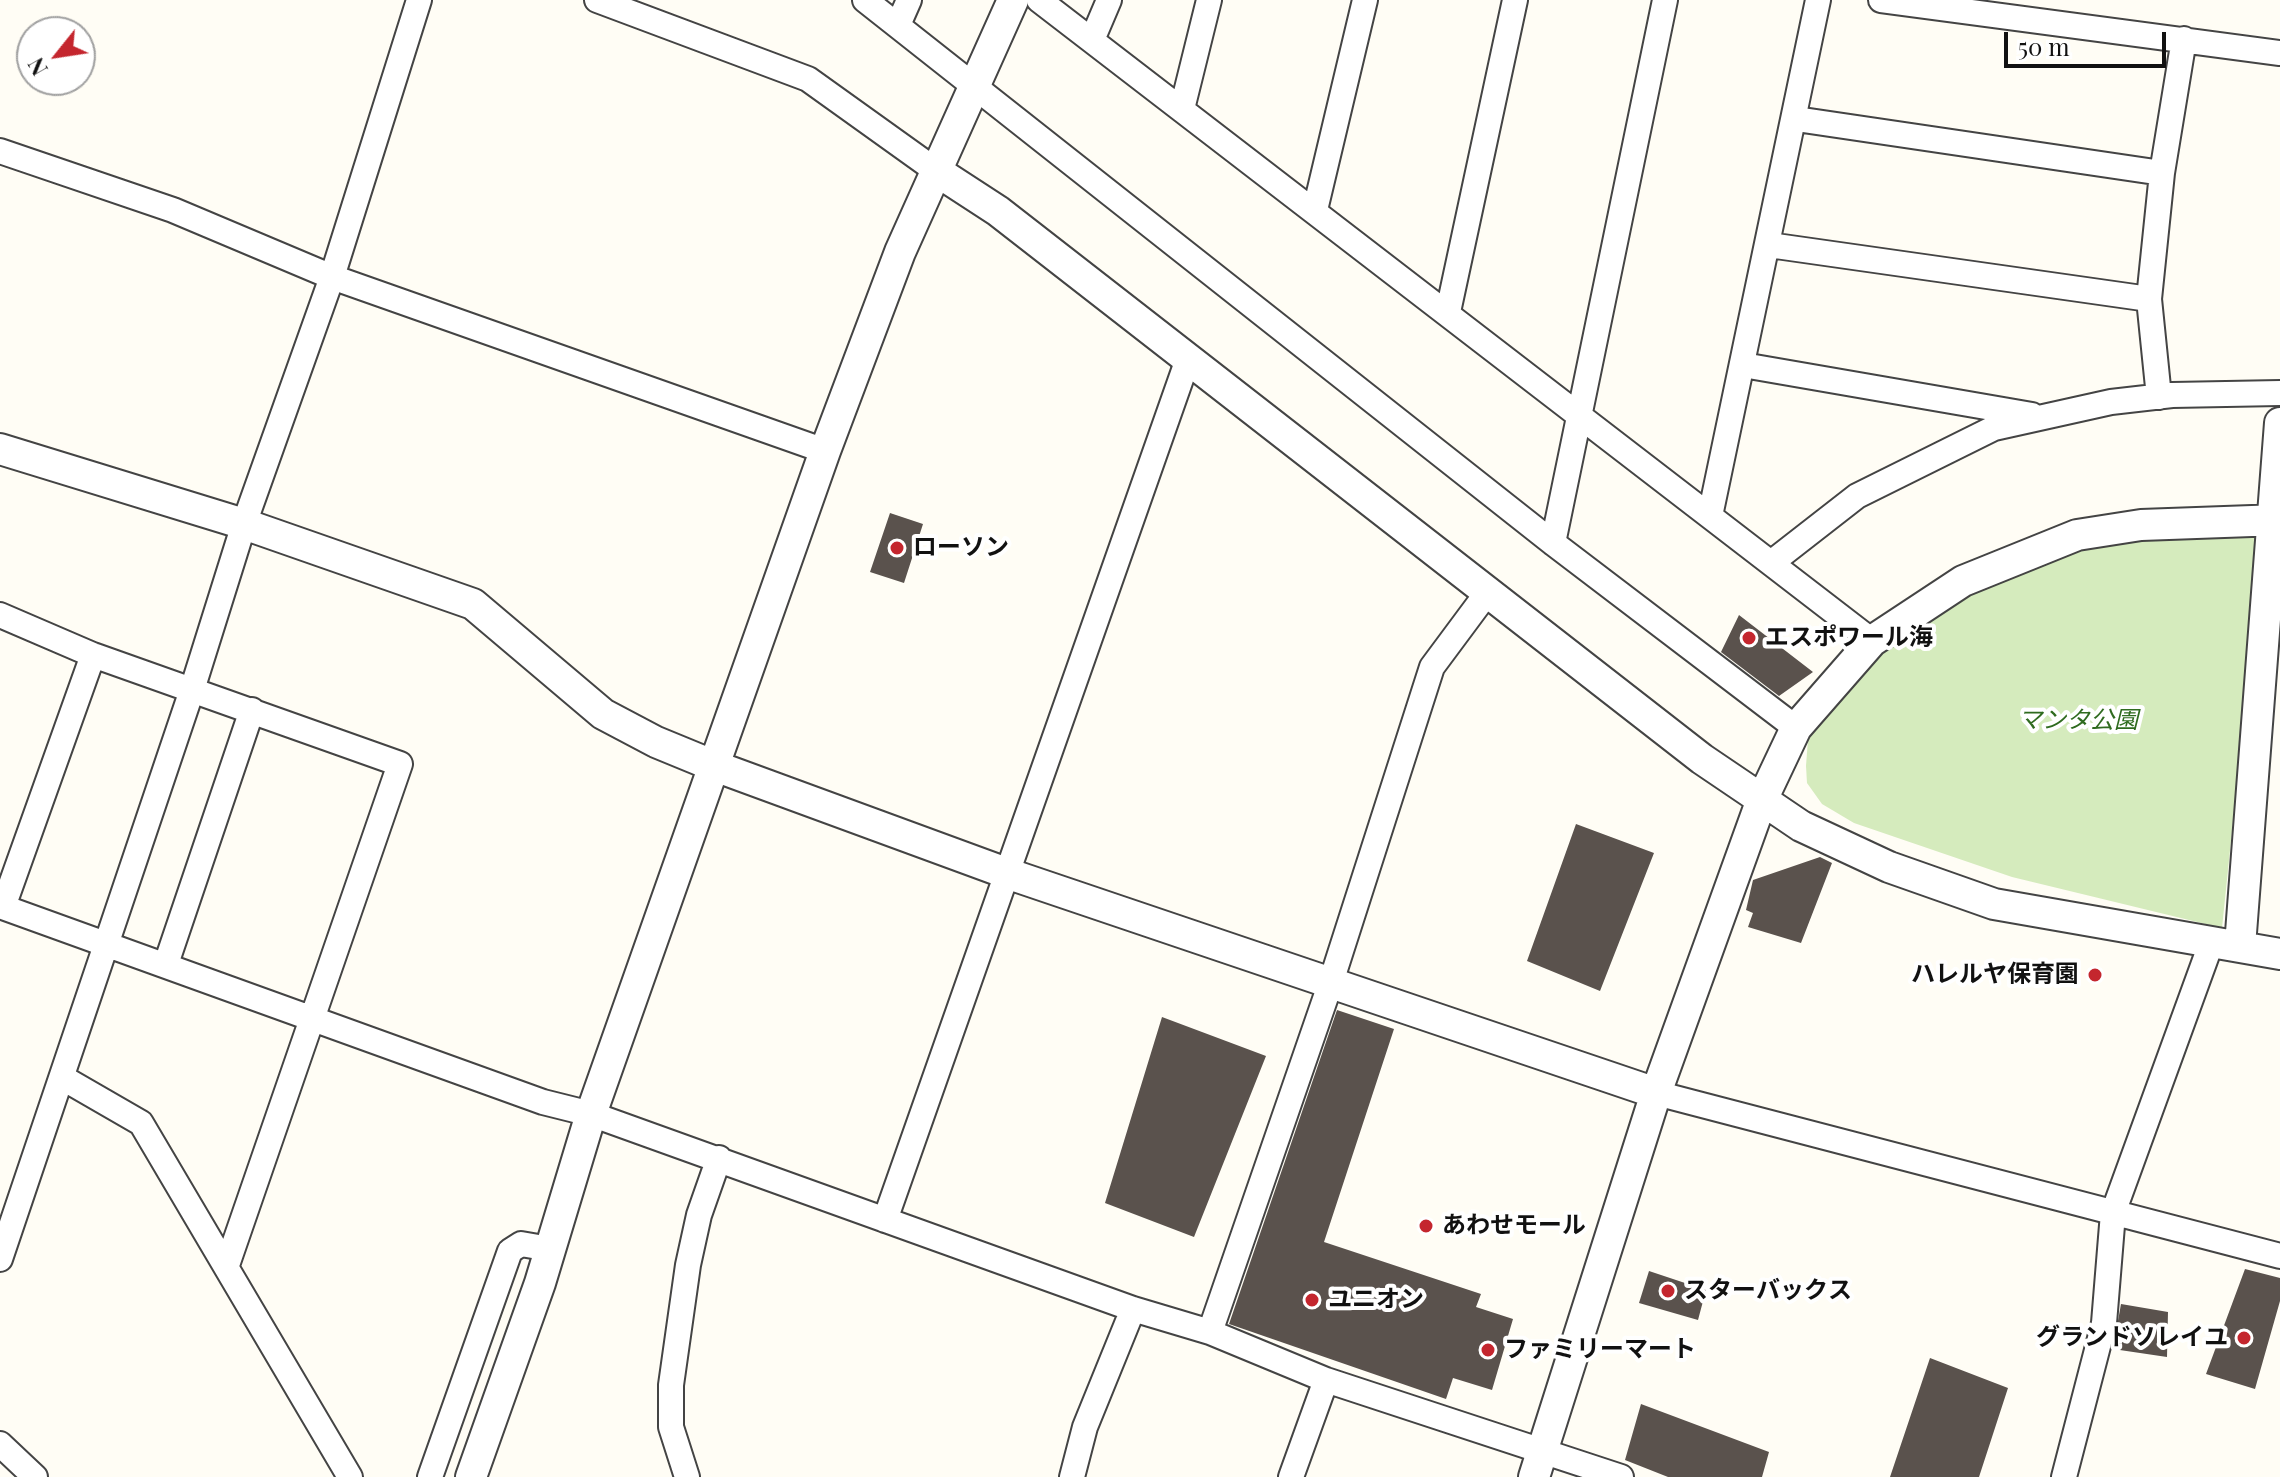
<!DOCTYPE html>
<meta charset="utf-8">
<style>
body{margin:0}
#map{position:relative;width:2280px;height:1477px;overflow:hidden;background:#fffdf5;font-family:"Playfair Display",serif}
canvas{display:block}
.north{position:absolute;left:16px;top:16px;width:80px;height:80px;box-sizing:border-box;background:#fff;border:2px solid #a0a0a0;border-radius:50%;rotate:240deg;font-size:22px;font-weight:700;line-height:32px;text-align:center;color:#111}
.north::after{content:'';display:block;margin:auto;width:28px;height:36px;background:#c4262e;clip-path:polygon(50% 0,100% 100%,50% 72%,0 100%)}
.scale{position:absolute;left:2004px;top:32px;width:162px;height:36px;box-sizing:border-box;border:4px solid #111;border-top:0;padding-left:10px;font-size:24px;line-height:28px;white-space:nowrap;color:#111;-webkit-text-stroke:6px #fff;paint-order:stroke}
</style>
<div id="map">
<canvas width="2280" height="1477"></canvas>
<div class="north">N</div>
<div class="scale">50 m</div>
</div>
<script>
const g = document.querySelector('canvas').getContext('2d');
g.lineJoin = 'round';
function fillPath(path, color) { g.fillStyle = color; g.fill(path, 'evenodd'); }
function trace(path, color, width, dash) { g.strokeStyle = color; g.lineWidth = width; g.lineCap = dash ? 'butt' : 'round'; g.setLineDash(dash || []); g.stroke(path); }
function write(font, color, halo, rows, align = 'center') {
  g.font = font + ' "Playfair Display","Noto Sans JP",serif'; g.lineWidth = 8; g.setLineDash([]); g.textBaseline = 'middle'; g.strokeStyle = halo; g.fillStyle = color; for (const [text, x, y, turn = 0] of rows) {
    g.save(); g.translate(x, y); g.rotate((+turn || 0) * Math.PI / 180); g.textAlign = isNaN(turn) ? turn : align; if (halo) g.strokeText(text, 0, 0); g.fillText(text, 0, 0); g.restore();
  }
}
fillPath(new Path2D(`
 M2214,533L2262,539L2222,928L2012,877L1854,823L1822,804L1807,783L1806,766L1808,739L1883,647L1965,589L2081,541Z`), '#d5ebbd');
fillPath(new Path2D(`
 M890,513L923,524L904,583L870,572Z
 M1739,615L1813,672L1779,696L1721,652Z
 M1576,824L1654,853L1600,991L1527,961Z
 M1820,857L1832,863L1801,943L1748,927L1753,913L1746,910L1753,880Z
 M1337,1010L1394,1029L1324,1242L1481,1294L1476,1307L1513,1319L1492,1390L1453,1378L1446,1399L1229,1324Z
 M1162,1017L1266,1056L1194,1237L1105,1203Z
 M2245,1269L2280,1278V1301L2255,1389L2206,1374Z
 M1649,1271L1706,1290L1698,1320L1639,1303Z
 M2121,1304L2168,1312L2167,1357L2113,1349Z
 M1930,1358L2008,1388L1979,1477H1890Z
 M1641,1404L1769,1452L1762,1477H1668L1625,1460Z`), '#5a524d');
const minor = new Path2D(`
 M597,0L808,79L935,170
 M865,0L1553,543L1796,728
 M1039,0L1872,641
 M1881,0L2280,53
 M898,25L909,0
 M1092,40L1109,0
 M1182,109L1209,0
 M1796,119L2162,173
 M0,151L173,210L332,277L825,451
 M1315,210L1365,0
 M1769,245L2149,299
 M1448,312L1515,0
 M1743,365L2032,415
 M2159,397L2149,299L2162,173L2184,39
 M1710,516L1818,0
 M1553,543L1665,0
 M1771,563L1857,496L1994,428L2111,402L2172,395L2280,393
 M0,615L93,655L400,764L227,1265
 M0,906L543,1102L591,1114L1133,1309L1210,1332L1326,1380L1621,1477
 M3,907L93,655
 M166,964L252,710
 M63,1078L141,1123L350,1477
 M1656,1093L2280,1256
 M885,1220L1188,359
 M0,1259L192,690L244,524L332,277L419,0
 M1210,1332L1331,982L1432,667L1487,593
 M0,1444L35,1477
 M430,1477L510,1251L521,1244L550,1249
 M687,1477L671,1427V1385L688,1265L699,1215L719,1158
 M1072,1477L1085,1427L1133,1309
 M1291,1477L1326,1380
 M2064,1477L2104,1323L2113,1213L2212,941`);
const tertiary = new Path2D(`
 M935,170L998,211L1702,759L1801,826L1889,867L1994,904L2280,954
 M0,449L244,524L473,604L603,714L656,742L712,765L1009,874L1656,1093
 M2240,946L2280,423
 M471,1477L540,1283L591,1114L825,451L900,252L1013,0
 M1534,1477L1656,1093L1761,802L1796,728L1872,641L1963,581L2077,535L2141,525L2280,520`);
trace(minor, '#444', 28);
trace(tertiary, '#444', 34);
trace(minor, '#fff', 24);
trace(tertiary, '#fff', 30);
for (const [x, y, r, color] of [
 [897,548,8,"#c4262e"],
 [1749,638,8,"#c4262e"],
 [2095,975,8,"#c4262e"],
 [1426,1226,8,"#c4262e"],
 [1668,1291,8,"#c4262e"],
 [1312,1300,8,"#c4262e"],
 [2244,1338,8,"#c4262e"],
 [1488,1350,8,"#c4262e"]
]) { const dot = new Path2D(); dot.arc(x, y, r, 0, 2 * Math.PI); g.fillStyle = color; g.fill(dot); trace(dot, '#fff', 3); }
write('bold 24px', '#111', '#fff', [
 ["ローソン",913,548],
 ["エスポワール海",1765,638],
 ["ハレルヤ保育園",2079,975,"right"],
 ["あわせモール",1442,1226],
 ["スターバックス",1684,1291],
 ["ユニオン",1328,1300],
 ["グランドソレイユ",2228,1338,"right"],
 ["ファミリーマート",1504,1350]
], 'left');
write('italic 24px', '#2f6b1f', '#fff', [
 ["マンタ公園",2078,721]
]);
</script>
